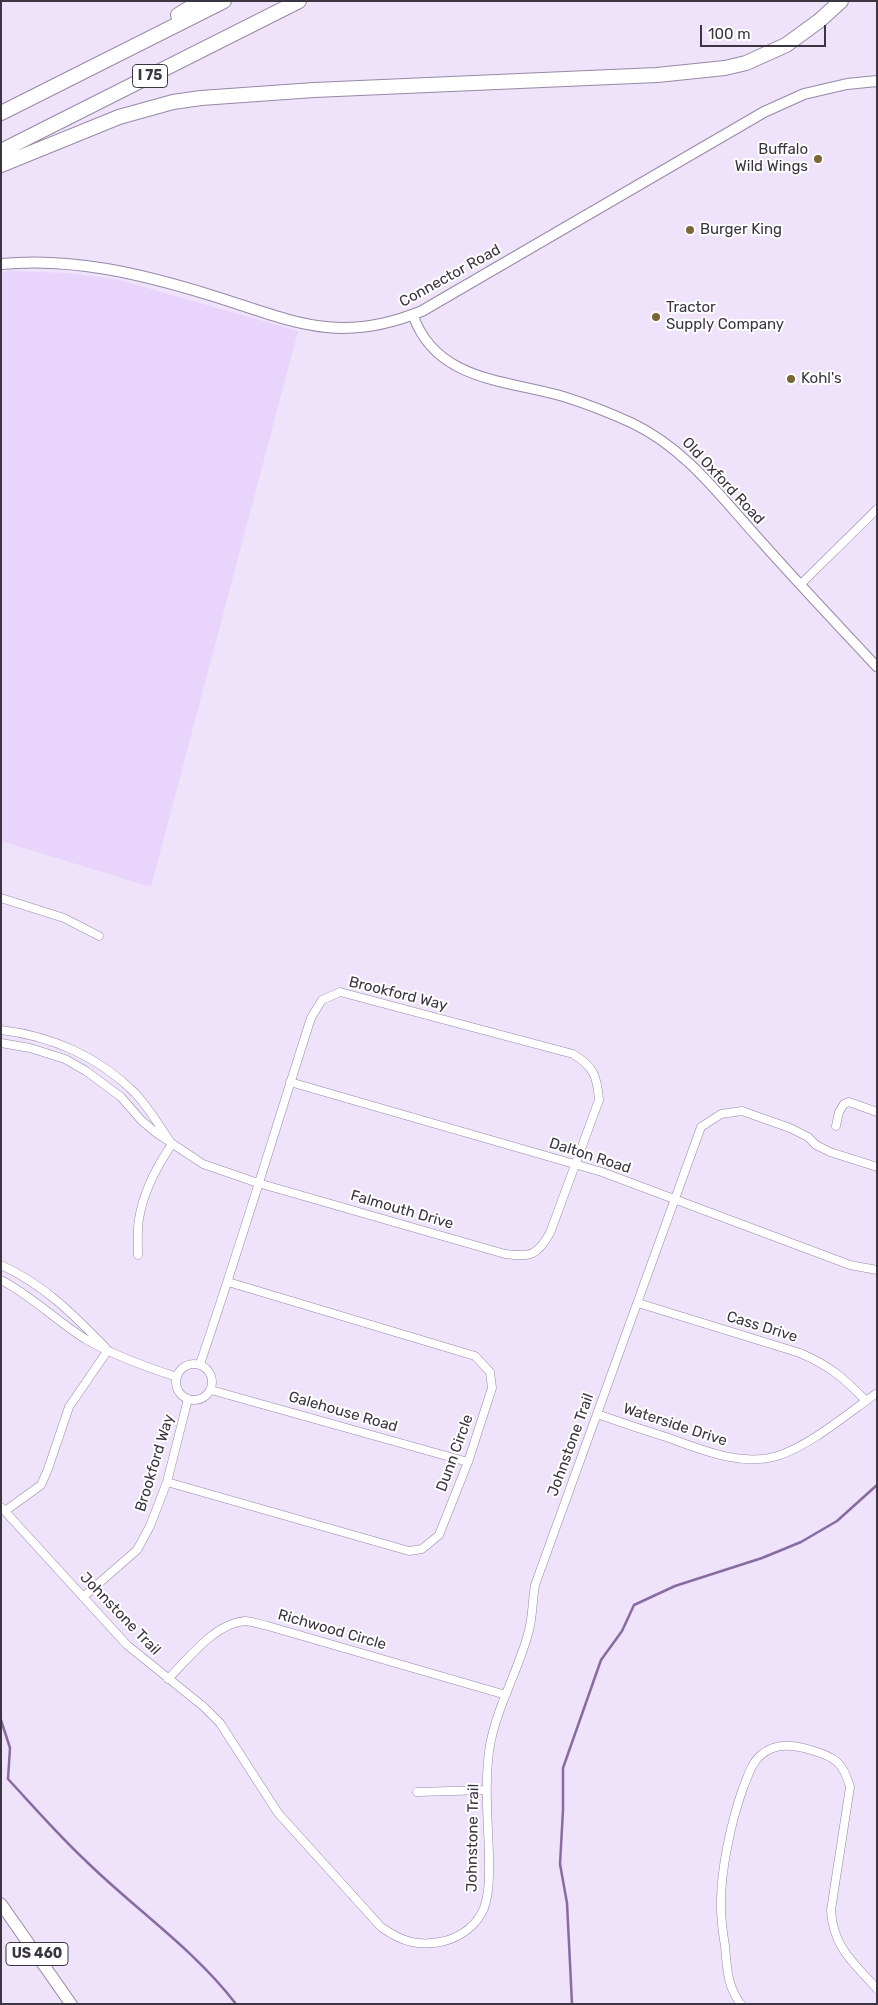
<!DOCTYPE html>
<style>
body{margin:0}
#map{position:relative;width:878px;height:2005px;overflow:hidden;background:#efe2fb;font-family:Rubik,sans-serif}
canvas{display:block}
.frame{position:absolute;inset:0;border:2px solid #3b3441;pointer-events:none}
.scale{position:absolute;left:700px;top:25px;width:126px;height:22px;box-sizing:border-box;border:2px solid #3b3441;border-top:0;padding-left:6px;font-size:15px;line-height:18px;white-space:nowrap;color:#3b3441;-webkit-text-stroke:4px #fff;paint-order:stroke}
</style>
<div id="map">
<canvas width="878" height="2005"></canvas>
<div class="frame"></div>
<div class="scale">100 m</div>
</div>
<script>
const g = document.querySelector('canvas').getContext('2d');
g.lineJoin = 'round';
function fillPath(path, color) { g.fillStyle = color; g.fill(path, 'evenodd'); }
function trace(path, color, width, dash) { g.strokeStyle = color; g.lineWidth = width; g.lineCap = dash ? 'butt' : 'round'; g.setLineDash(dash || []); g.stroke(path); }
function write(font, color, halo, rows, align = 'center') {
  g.font = font + ' Rubik,sans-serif'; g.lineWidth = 4; g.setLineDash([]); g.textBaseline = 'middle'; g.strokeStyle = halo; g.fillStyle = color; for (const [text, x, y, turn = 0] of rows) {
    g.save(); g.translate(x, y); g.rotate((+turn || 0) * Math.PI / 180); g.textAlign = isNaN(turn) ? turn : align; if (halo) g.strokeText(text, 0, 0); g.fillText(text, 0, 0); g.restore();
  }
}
fillPath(new Path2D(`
 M9,271L67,273L116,279L298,331L151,887L1,841V273Z`), '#e9d5fb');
trace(new Path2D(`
 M1,1720L10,1748L8,1779C34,1807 59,1836 87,1862C136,1910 194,1949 236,2004
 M572,2004L567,1903L560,1864L563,1810V1768L601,1660L622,1631L634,1605L675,1586L762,1558L801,1542L837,1521L877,1485`), '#886ba0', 2.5);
const minor = new Path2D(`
 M801,584L877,509
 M1,898L64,918L99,936
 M1,1030C52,1036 99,1057 135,1093C148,1107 159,1125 169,1140
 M1,1043L30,1048L65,1059L86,1071L121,1097L141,1120L155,1132L203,1164L258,1183L505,1254C531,1257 537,1256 550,1233L599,1100C597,1076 594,1067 573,1054L340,992L322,1000L311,1018C274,1133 239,1250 200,1364
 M290,1082L602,1172L850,1265L877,1270
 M836,1126L839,1112L844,1104L849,1102L877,1112
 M138,1255C138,1243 137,1230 139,1219C143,1193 157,1166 172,1144
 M1,1265C43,1284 73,1314 105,1347
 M1,1280C34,1297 57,1322 87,1340C115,1356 146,1367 177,1377
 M638,1303L800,1353C830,1366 844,1378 866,1401
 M176 1382a18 18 0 1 1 36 0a18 18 0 1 1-36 0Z
 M211,1390L468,1462
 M597,1414C620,1422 643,1430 666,1437C700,1449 740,1467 777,1456C810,1446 848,1413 877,1393
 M167,1482L409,1551L422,1549L439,1535L468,1462L492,1388L490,1372L475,1356L228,1282
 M1,1507L127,1645L204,1707L220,1723L278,1813L381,1927C402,1942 419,1947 445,1941C462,1936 477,1925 484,1908C490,1891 489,1873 489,1855C488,1819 484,1781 490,1745C497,1707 518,1671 528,1634C533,1618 532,1602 535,1585L701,1127L721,1114L742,1111L790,1128L808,1137L816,1145L830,1152L877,1167
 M5,1511L41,1485L48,1469L69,1407L108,1350
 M83,1597L137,1550L150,1526L167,1482L188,1399
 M168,1679C188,1659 215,1623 245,1621C252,1621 261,1625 268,1626L506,1695
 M417,1792L487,1790
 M741,2004C727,1987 727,1967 725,1946C723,1934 721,1921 721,1908C720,1872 731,1822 743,1788C748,1777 751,1763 761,1755C776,1742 794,1745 811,1750C835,1757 843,1762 850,1787L831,1910C833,1947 853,1962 877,1989`);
const tertiary = new Path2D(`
 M413,315C436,382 508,380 565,397C587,404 610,413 632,423C686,449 719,495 759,539C797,582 837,624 877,667`);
const secondary = new Path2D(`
 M1,264C72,257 142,274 210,295C291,320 337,346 422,311L764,112L804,94L847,84L877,81`);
const primary = new Path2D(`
 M1,1904L71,2004`);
const motorway = new Path2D(`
 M178,15L201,1
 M1,113L224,1
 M1,151L299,1
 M1,165L119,117L173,102L201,98L314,90L657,75L725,68L746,63L786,45L819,21L841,1`);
trace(minor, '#9888a5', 9);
trace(tertiary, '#9888a5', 11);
trace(secondary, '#9888a5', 12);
trace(primary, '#9888a5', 13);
trace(motorway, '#9888a5', 16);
trace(minor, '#fff', 8);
trace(tertiary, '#fff', 9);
trace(secondary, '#fff', 10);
trace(primary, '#fff', 11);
trace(motorway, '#fff', 14);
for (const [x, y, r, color] of [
 [818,159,5,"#7b6635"],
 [690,230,5,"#7b6635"],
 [656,317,5,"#7b6635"],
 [791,379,5,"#7b6635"]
]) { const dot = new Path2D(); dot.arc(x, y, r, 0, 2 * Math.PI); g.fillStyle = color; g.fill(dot); trace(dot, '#fff', 2); }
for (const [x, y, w] of [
 [150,76,35],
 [37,1954,62]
]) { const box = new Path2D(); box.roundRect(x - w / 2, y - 11.5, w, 23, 4); g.fillStyle = '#fff'; g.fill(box); trace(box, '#3b3441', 1); }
write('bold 14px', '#3b3441', null, [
 ["I 75",150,76],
 ["US 460",37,1954]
]);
write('15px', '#3b3441', '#fff', [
 ["Buffalo",808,150,"right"],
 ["Wild Wings",808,167,"right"],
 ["Burger King",700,230],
 ["Tractor",666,308],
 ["Supply Company",666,325],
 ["Kohl's",801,379]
], 'left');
write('15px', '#3b3441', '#fff', [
 ["Connector Road",450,276,-29],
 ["Old Oxford Road",723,481,47],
 ["Brookford Way",398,994,14],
 ["Dalton Road",590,1156,18],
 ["Falmouth Drive",402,1210,16],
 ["Cass Drive",762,1327,17],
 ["Galehouse Road",343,1412,16],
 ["Waterside Drive",675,1425,18],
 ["Johnstone Trail",571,1445,-70],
 ["Dunn Circle",455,1453,-70],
 ["Brookford Way",155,1463,-73],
 ["Johnstone Trail",120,1614,46],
 ["Richwood Circle",332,1630,16],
 ["Johnstone Trail",473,1838,-89]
]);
</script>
